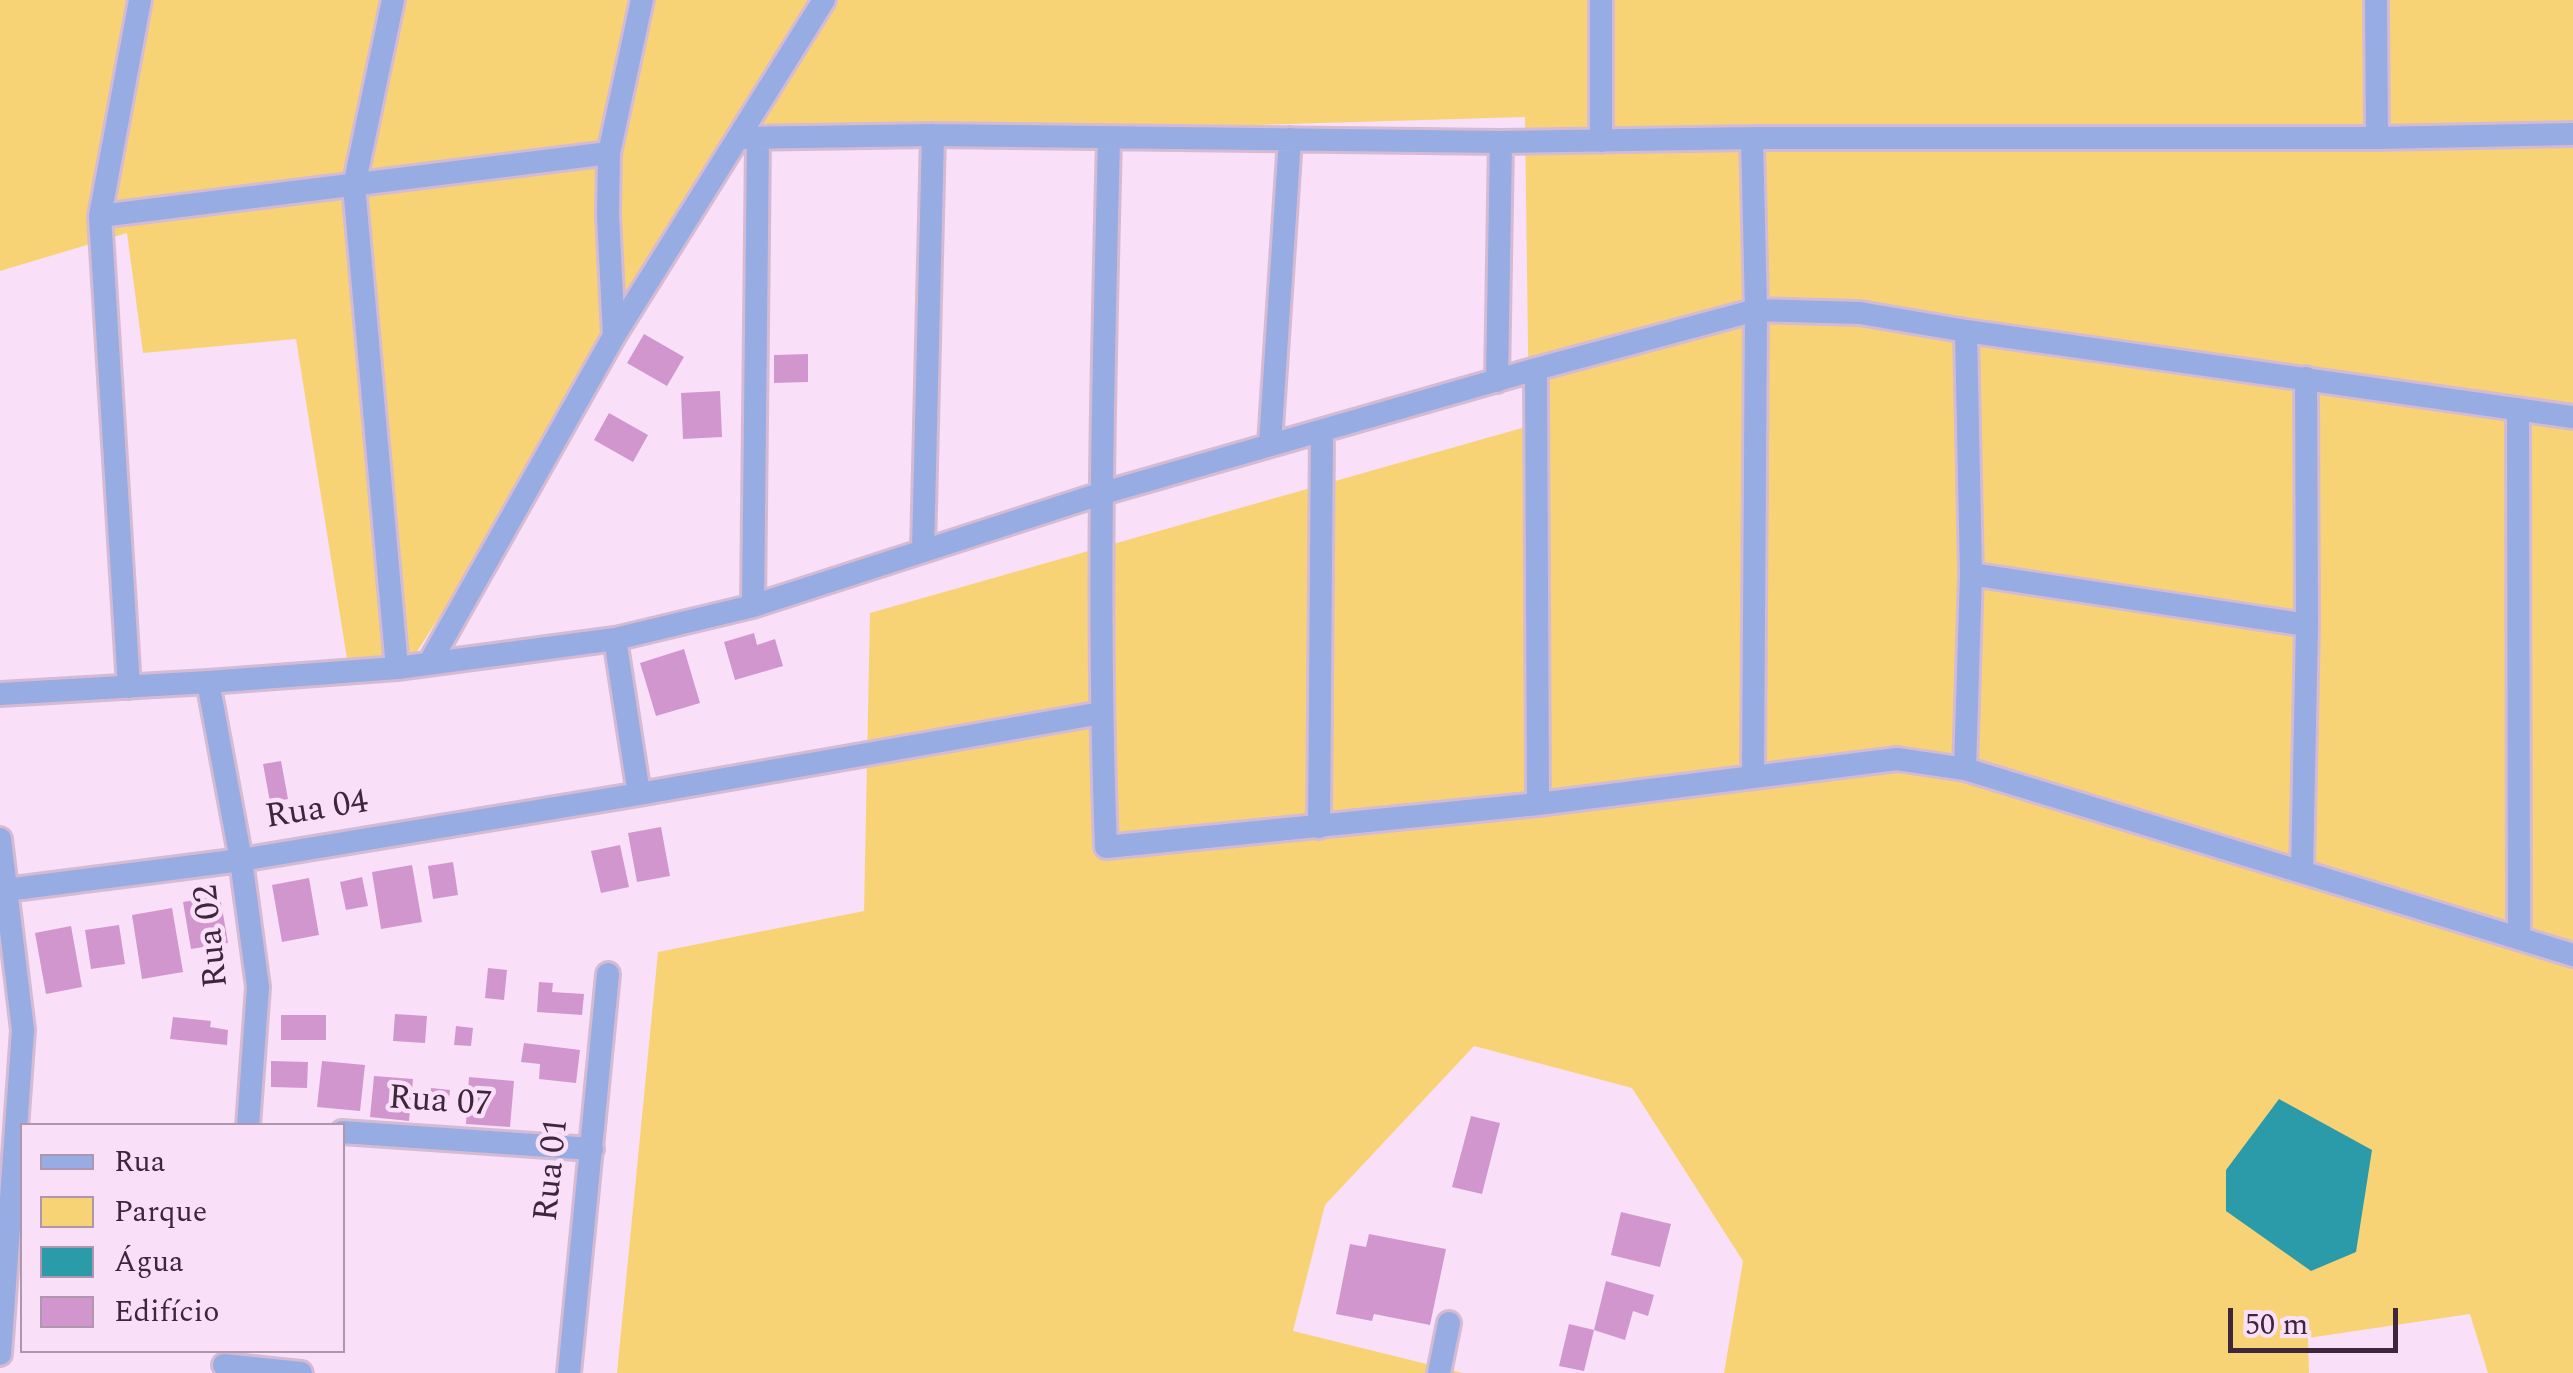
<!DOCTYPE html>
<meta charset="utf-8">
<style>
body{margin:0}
#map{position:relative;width:2573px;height:1373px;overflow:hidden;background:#f9e0f8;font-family:Spectral,serif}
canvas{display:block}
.legend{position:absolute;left:20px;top:1123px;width:325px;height:230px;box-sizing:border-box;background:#f9e0f8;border:2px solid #ae96ad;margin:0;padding:12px 18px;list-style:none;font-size:30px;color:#3e263d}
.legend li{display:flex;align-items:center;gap:20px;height:50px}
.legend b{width:50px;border:2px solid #ae96ad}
.scale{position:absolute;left:2228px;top:1308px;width:170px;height:45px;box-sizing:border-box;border:5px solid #3e263d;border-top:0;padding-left:12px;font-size:30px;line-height:35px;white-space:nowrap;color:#3e263d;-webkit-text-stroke:8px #f9e0f8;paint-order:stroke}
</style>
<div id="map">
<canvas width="2573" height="1373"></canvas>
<ul class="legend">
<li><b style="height:12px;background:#97ace2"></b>Rua</li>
<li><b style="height:28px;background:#f8d376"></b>Parque</li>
<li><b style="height:28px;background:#2c9ba9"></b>Água</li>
<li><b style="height:28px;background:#d196ce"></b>Edifício</li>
</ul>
<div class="scale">50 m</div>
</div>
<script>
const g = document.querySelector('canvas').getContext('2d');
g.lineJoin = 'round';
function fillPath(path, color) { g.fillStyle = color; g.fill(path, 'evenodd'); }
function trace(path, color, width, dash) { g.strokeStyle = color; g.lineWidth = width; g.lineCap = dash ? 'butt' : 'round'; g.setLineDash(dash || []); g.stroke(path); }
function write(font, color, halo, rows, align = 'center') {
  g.font = font + ' Spectral,serif'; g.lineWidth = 9; g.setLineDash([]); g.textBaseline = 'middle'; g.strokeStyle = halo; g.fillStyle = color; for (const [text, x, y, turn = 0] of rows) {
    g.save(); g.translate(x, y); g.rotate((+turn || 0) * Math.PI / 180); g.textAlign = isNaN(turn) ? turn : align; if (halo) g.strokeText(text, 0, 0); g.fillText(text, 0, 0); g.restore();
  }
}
fillPath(new Path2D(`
 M0,0H2573V1373H2488L2470,1314L2308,1338L2309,1373H1724L1743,1261L1632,1088L1474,1046L1325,1205L1293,1331L1463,1373H617L658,952L864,911L870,613L1529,426L1525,117L749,140L414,656L347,659L296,339L143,353L127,233L0,271Z`), '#f8d376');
fillPath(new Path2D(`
 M2279,1099L2372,1150L2356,1252L2311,1271L2226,1211V1170Z`), '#2c9ba9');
fillPath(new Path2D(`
 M644,334L684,357L667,386L627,363Z
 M808,354V382L774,383V355Z
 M720,391L722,437L683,439L681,393Z
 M609,413L648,435L633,462L594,440Z
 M754,633L757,645L775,639L783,666L735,680L724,642Z
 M684,649L700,703L656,716L640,663Z
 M281,761L288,799L270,802L263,764Z
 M661,827L670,876L637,882L628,833Z
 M620,845L629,887L601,893L591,851Z
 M453,862L458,895L433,899L428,866Z
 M412,865L422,922L381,929L372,872Z
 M362,877L368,906L346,910L340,882Z
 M309,878L319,935L282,942L272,885Z
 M220,896L228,943L191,949L183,902Z
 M172,908L183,972L142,979L132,915Z
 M119,925L125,964L91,969L85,930Z
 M71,926L82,987L46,994L35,933Z
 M488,968L507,970L504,1000L485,998Z
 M539,982L553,983L552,992L584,994L582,1015L537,1012Z
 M395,1014L427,1016L425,1043L393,1041Z
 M281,1015H326V1040H281Z
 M173,1017L211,1021L210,1027L228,1030L227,1045L170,1039Z
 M456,1026L473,1028L471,1046L454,1045Z
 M524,1043L580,1050L576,1083L539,1079L540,1064L521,1062Z
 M271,1061L308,1062L307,1088L271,1087Z
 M322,1061L365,1065L360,1111L317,1107Z
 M374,1076L413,1079L409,1121L370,1117Z
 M469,1077L514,1081L510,1127L466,1124Z
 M431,1088L450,1090L448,1109L428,1107Z
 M1471,1116L1500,1123L1482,1194L1452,1187Z
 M1621,1212L1671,1224L1660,1267L1611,1255Z
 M1369,1234L1446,1249L1430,1325L1374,1314L1372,1321L1336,1314L1350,1244L1366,1247Z
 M1606,1281L1654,1295L1648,1316L1633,1311L1625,1340L1594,1330Z
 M1569,1324L1594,1330L1584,1371L1559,1366Z`), '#d196ce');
const minor = new Path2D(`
 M393,0L354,186L397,668
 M1601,0V141
 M2376,0L2377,138
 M739,138L933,135L1501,142L1752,138H2377L2573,134
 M1752,138L1756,310L1753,777
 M1109,139C1103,375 1097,611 1106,847L1538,804L1897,759L1965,769L2573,955
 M100,216L609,153
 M614,336L608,215L609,153L642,0
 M1536,369L1538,804
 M1497,381L1501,142
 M2518,409L2519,937
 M1270,444L1290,139
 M923,550L933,135
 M1971,574L2307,625
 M753,606L758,140
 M615,639L639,794
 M430,662L614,336L824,0
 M208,682L241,860L258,987L248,1126
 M129,687L100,216L140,0
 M0,694L208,682L397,668L615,639L753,606L1100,494L1536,369L1756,310L1860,313L1966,331L2573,417
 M1965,769L1971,574L1966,331
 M1319,827L1322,431
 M0,839L23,1030L0,1354
 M2302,872L2307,625L2306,378
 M6,890L241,860L639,794L1101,713
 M342,1132L592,1149
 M224,1365L301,1373
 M569,1373L608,974
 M1439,1373L1449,1323`);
trace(minor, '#d4bbd3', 28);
trace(minor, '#97ace2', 22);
write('35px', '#3e263d', '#f9e0f8', [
 ["Rua 04",317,812,-9],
 ["Rua 02",214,936,-96],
 ["Rua 07",440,1104,4],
 ["Rua 01",554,1170,-84]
]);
</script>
